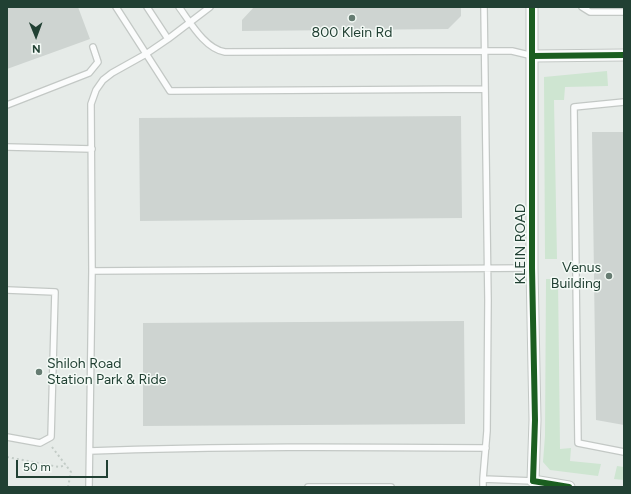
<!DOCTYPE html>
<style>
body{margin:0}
#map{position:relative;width:631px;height:494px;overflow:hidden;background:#e6ebe8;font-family:Figtree,sans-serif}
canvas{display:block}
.frame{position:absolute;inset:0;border:8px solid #214033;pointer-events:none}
.north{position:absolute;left:16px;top:16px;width:40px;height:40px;-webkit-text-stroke:3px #f4faf6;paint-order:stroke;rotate:179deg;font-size:11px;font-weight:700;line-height:16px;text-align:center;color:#214033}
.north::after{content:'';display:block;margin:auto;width:14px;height:18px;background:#214033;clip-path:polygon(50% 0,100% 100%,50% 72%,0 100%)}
.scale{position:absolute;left:16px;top:460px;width:92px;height:18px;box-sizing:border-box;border:2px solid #214033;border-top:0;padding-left:5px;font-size:12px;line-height:14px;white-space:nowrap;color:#214033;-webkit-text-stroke:3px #f4faf6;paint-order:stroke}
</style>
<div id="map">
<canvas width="631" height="494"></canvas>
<div class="frame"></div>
<div class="north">N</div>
<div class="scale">50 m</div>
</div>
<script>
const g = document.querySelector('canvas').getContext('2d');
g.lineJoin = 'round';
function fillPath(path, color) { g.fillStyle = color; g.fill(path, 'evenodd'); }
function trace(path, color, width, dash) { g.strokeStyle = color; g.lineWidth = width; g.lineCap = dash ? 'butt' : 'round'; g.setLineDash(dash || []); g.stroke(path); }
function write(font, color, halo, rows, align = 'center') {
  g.font = font + ' Figtree,sans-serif'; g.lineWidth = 3; g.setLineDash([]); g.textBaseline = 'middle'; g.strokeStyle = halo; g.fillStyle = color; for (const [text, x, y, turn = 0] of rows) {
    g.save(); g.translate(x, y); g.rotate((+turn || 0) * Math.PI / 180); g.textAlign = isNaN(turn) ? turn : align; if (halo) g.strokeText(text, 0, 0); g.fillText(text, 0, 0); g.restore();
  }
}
fillPath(new Path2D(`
 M607,71L608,86L565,87L564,100H554L557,259H545L544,77Z
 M546,279H558L560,449L571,448L570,461L601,464L598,476L550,470L543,462L545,436Z
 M617,466L624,467V480L614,479Z`), '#cee5d1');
fillPath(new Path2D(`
 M7,7H78L90,39L7,69Z
 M254,7H461V16L448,29L242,31V20Z
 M461,116L462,218L140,221L139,118Z
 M592,132H624V425L596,420Z
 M464,321L465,424L143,426V323Z`), '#ced4d1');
const service = new Path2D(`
 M116,7L170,91L485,89
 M147,7L168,39
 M179,7C190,22 205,49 225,52L484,51H512L533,56
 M210,7L168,39L146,54L112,73L103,80L96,90L91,104L92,271L532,268
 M484,7L488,300L487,431L483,479L533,481
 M582,7L590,12H624
 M624,102L574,107L578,443L624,452
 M7,105L89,73L98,62L93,47
 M7,147L92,149
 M7,290L55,292L51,437L40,443L7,437
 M90,451C222,446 354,447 486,448
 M89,487L92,271
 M308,487H332
 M332,487H391
 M483,487V479`);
const minor = new Path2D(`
 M532,7V268L535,420L533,481L569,487
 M533,56L624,55`);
trace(service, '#c3c8c5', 8);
trace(minor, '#c3c8c5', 13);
trace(new Path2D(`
 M52,447L71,472L68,487
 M7,457L59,467L66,465`), '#c2cbc6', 2, [2, 3]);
trace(service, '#fbfcfc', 5.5);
trace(minor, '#fbfcfc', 11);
trace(new Path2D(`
 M532,7V268L535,420L533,481L569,487
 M533,56L624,55`), '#1b5e20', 6);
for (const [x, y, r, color] of [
 [352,18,4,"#667c72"],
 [609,276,4,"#667c72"],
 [39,372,4,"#667c72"]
]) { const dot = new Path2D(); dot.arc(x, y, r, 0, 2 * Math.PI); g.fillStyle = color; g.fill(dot); trace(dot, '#f4faf6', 1.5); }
write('14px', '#214033', '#f4faf6', [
 ["800 Klein Rd",352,33],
 ["Venus",601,268,"right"],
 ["Building",601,284,"right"],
 ["Shiloh Road",47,364,"left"],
 ["Station Park & Ride",47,380,"left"]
]);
write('14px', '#214033', '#f4faf6', [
 ["KLEIN ROAD",521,244,-90]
]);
</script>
